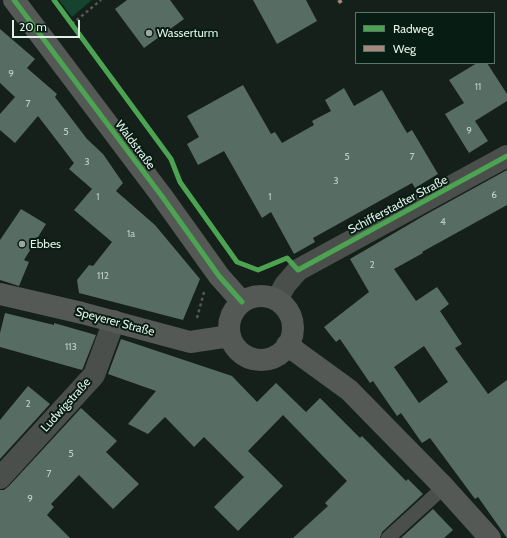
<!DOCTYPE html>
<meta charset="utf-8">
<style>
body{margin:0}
#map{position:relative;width:507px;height:538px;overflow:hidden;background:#15201b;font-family:Cabin,sans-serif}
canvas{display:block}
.legend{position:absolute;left:355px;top:12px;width:140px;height:52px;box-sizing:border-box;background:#071c12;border:1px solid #5f7067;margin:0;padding:5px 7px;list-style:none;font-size:12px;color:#e2efe7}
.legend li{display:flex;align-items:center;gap:8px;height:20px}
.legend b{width:20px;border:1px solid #5f7067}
.scale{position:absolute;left:12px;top:20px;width:68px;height:18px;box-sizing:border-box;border:2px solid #e2efe7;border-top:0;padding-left:5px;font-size:12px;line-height:14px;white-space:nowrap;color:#e2efe7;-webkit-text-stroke:3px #071c12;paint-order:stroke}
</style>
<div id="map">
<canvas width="507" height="538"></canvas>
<ul class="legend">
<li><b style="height:5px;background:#4ca352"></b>Radweg</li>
<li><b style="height:5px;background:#a5887d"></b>Weg</li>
</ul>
<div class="scale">20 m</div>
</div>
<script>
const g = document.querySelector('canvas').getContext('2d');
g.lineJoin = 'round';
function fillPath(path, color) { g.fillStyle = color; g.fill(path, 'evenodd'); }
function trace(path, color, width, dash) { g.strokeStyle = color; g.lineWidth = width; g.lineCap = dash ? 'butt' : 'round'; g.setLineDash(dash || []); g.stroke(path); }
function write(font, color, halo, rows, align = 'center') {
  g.font = font + ' Cabin,sans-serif'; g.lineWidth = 4; g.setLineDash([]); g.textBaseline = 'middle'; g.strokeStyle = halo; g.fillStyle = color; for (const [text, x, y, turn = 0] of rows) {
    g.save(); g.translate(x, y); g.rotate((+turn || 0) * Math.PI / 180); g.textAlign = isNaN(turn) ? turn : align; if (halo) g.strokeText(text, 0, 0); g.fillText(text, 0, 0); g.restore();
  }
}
fillPath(new Path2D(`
 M59,0H92L72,17Z`), '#15432f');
fillPath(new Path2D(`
 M127,0H170L184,19L144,48L115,9Z
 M253,0H306L317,21L277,44Z
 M0,29L35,59L27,68L57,94L55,97L87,139L103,154L123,183L116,191L155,225L200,279L183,320L79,293L77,280L89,265L93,266L112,242L74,210L92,189L69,169L74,163L38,116L15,143L0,130V114L15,97L0,83Z
 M477,63H487L507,94V101L475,121L488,141L469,153L445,114L464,103L449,80Z
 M243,85L271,134L275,132L282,143L314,125L312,121L331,111L325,100L344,88L354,106L382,90L407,133L412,130L438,174L415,188L412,183L313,238L315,242L294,254L271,212L262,218L224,151L198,165L187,144L199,137L187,116Z
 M507,170V205L422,252L423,253L394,269L416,301L437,287L449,304L440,311L462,344L455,348L488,394L507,380V538L478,497L475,499L430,438L422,443L401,413L397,416L373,381L370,383L340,339L336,342L324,327L369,292L350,259L425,215ZM424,346L448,382L419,403L394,367Z
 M21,209L46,224L24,260L29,262L19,286L0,280V240Z
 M5,313L54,325V323L96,335L83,368L82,370L0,347V333Z
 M121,339L232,376L257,402L276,383L306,412L320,398L360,438L362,436L406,481L408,479L423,494L382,532L380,538H293L328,506L325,503L347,481L283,415L248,451L283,486L238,531L214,507L244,477L204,437L194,447L165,417L148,434L128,424L156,391L108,374Z
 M28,386L50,404L0,459V420Z
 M81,408L117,441L106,452L139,484L113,509L79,475L51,504L54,507L47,515L70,538H0V490H4L9,486Z
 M433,509L453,530L444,538H401Z`), '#576c62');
trace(new Path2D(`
 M54,0L171,159L178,178
 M72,24L101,0
 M239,263L258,270L271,265
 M197,318L204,292`), '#535956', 2.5, [3, 3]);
trace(new Path2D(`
 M388,538L444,487`), '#4a4f4c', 14);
trace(new Path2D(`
 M277,300L285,285L298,270L507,156
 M0,478L94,375L114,321`), '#4a4f4c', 22);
trace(new Path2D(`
 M14,0L161,195L219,276L242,302
 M0,294L82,313L190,342L230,336
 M229 328a32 32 0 1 1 64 0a32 32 0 1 1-64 0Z
 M287,345L349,390L444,487L490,538`), '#545956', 22);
trace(new Path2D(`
 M339,0L341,3`), '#a5887d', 4, [8, 4]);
trace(new Path2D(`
 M14,0L161,195L219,276L242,302
 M54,0L171,159L180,182L237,262L258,270L287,258L298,270L507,156`), '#4ca352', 5);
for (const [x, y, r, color] of [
 [149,33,4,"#9aa7a0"],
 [22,244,4,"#9aa7a0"]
]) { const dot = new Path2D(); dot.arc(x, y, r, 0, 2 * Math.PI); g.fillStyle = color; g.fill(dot); trace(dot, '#071c12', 1.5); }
write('10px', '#bfcec6', null, [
 ["9",11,74],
 ["11",478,87],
 ["7",28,104],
 ["9",469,131],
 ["5",66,132],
 ["5",347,157],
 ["7",412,157],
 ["3",87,162],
 ["3",336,181],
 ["6",494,195],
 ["1",98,197],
 ["1",270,197],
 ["4",443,222],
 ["1a",131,234],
 ["2",372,265],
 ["112",103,276],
 ["113",71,347],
 ["2",28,404],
 ["5",71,454],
 ["7",49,474],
 ["9",30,499]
]);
write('12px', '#e2efe7', '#071c12', [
 ["Wasserturm",157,33],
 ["Ebbes",30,244]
], 'left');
write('12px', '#e2efe7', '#071c12', [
 ["Waldstraße",135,145,53],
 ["Schifferstadter Straße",398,205,-28],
 ["Speyerer Straße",115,322,15],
 ["Ludwigstraße",66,405,-48]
]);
</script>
